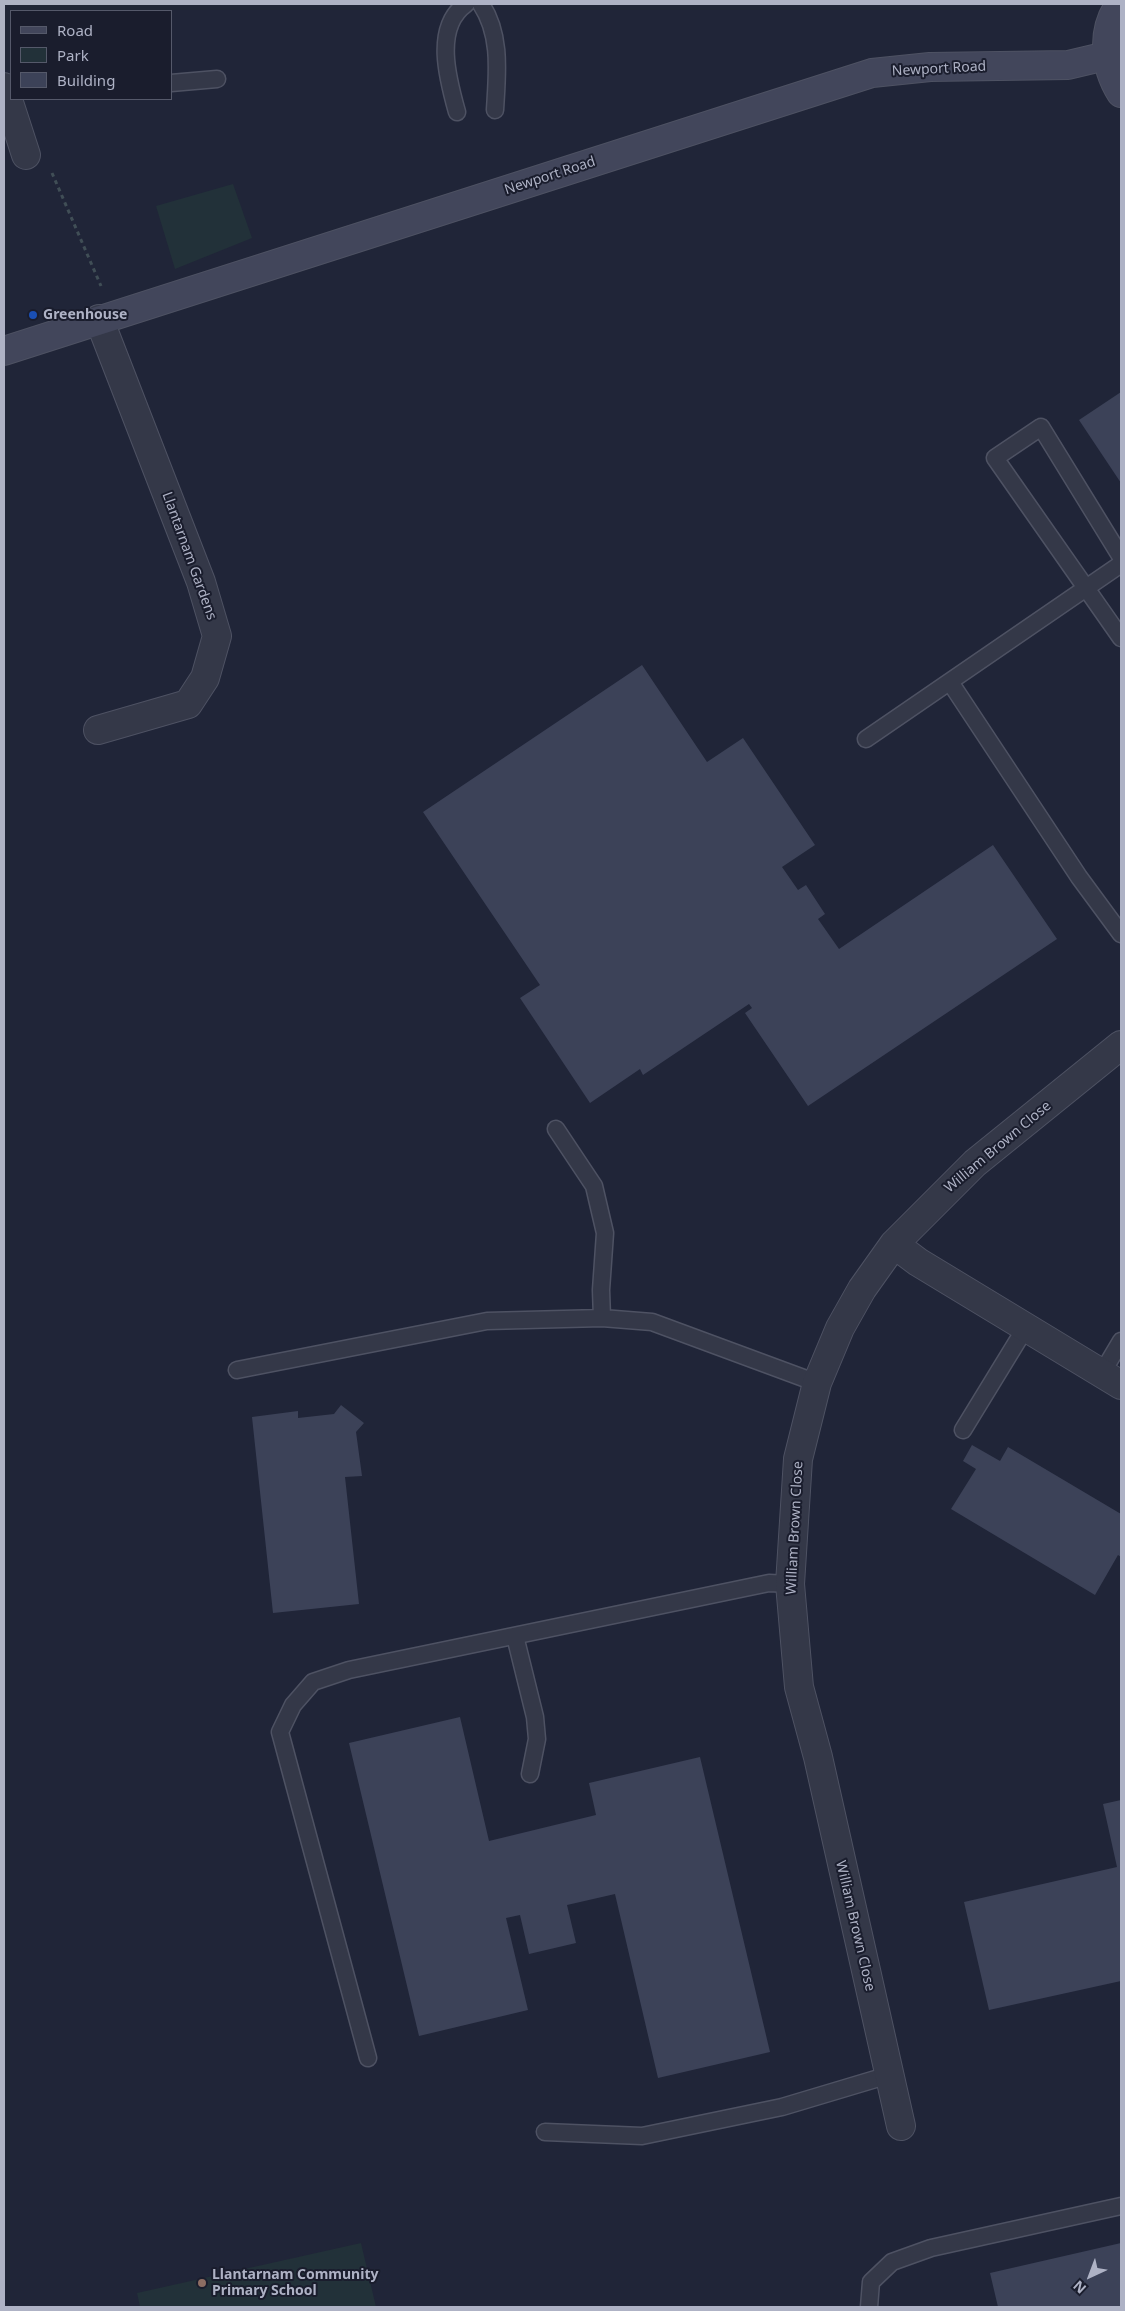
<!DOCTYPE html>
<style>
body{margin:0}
#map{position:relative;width:1125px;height:2311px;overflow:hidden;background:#202538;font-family:"Noto Sans",sans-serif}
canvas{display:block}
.frame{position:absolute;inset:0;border:5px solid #aeb2c5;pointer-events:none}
.legend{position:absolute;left:10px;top:10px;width:162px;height:90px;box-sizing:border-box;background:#1a1d2d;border:1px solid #55596a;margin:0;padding:6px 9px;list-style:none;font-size:15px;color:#aeb2c5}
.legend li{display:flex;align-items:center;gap:10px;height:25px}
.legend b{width:25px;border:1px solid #55596a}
.north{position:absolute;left:1065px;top:2251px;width:50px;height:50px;-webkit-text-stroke:4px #1a1d2d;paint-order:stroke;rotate:223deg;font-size:14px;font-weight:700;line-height:20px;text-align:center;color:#aeb2c5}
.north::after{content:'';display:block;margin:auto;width:18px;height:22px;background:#aeb2c5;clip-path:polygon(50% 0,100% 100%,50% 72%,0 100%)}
</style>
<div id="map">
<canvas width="1125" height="2311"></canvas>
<div class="frame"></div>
<ul class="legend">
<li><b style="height:6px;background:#42465b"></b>Road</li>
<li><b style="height:14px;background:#223139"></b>Park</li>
<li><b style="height:14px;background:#3c4258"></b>Building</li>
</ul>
<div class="north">N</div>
</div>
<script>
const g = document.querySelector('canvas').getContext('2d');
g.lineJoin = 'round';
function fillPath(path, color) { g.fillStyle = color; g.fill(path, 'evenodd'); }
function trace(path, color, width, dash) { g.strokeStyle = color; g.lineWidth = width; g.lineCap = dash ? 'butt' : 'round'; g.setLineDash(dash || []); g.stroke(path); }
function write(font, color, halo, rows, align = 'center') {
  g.font = font + ' "Noto Sans",sans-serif'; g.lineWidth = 4; g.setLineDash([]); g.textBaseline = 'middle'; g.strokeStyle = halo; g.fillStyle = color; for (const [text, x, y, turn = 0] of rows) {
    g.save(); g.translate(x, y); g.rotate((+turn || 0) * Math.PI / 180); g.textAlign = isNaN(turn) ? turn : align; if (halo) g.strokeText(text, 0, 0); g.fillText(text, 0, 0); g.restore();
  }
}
fillPath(new Path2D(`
 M233,184L252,238L175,269L156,206Z
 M361,2243L376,2307H140L137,2293Z`), '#223139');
fillPath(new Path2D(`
 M1121,392V483L1079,420Z
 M642,665L707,762L743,738L815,845L782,867L798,890L806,885L825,914L818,919L839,949L993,845L1057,939L808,1106L745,1013L752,1008L749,1004L643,1075L640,1069L590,1103L520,998L540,985L423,812Z
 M341,1405L364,1423L356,1432L362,1476L345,1477L359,1604L273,1613L252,1417L298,1411V1418L334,1414Z
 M972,1445L1000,1461L1008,1447L1121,1514V1557L1118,1555L1095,1595L951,1509L976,1469L963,1461Z
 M460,1717L489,1841L596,1815L589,1783L700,1757L770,2052L658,2078L615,1894L567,1905L576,1943L529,1954L520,1915L506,1918L528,2010L419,2036L349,1743Z
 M1121,1800V1981L989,2010L964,1902L1117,1867L1103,1804Z
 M1121,2243V2307H998L990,2273Z`), '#3c4258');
const lane = new Path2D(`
 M481,4C502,36 497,74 495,110
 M171,83L217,79
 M457,112C448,80 433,27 466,4
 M1121,557L1041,427L995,458L1121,638
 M950,682L1079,877L1121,934
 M866,739L1121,564
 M556,1129L594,1186L605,1233L601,1290L602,1318L652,1322L817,1383
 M237,1370L487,1321L602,1318
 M1102,1373L1121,1341
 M963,1430L1026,1327
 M515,1636L535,1717L537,1739L530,1774
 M368,2058L280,1732L293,1705L313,1682L349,1670L769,1583L790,1584
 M545,2132L642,2136L782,2107L889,2075
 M869,2307L871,2282L892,2262L931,2248L1121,2206`);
const street = new Path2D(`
 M4,87L26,155
 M98,730L188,704L205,678L217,636L201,582L99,319
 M894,1244L918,1262L1121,1385
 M901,2126L818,1757L799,1687L790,1584L798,1459L817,1383L840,1328L862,1289L894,1244L975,1163L1121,1045`);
const secondary = new Path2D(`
 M1120,4C1101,31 1104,66 1121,93
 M4,351L872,73L930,67L1068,65L1106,56`);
trace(lane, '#4e5263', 19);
trace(street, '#4e5263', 30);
trace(secondary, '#4e5263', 30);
trace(new Path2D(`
 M52,173L101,286`), '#404e56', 3, [4, 4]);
trace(lane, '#343848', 16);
trace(street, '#343848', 28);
trace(secondary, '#42465b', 28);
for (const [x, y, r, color] of [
 [33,315,5,"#1a4fb4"],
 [202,2283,5,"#8d6e63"]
]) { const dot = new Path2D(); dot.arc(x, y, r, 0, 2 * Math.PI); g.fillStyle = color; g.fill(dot); trace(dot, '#1a1d2d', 2); }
write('14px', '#aeb2c5', '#1a1d2d', [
 ["Newport Road",939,69,-3],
 ["Newport Road",550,176,-18],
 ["Llantarnam Gardens",189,556,70],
 ["William Brown Close",998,1147,-40],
 ["William Brown Close",795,1528,-87],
 ["William Brown Close",855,1926,77]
]);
write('bold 14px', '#aeb2c5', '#1a1d2d', [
 ["Greenhouse",43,315],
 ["Llantarnam Community",212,2275],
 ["Primary School",212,2291]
], 'left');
</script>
